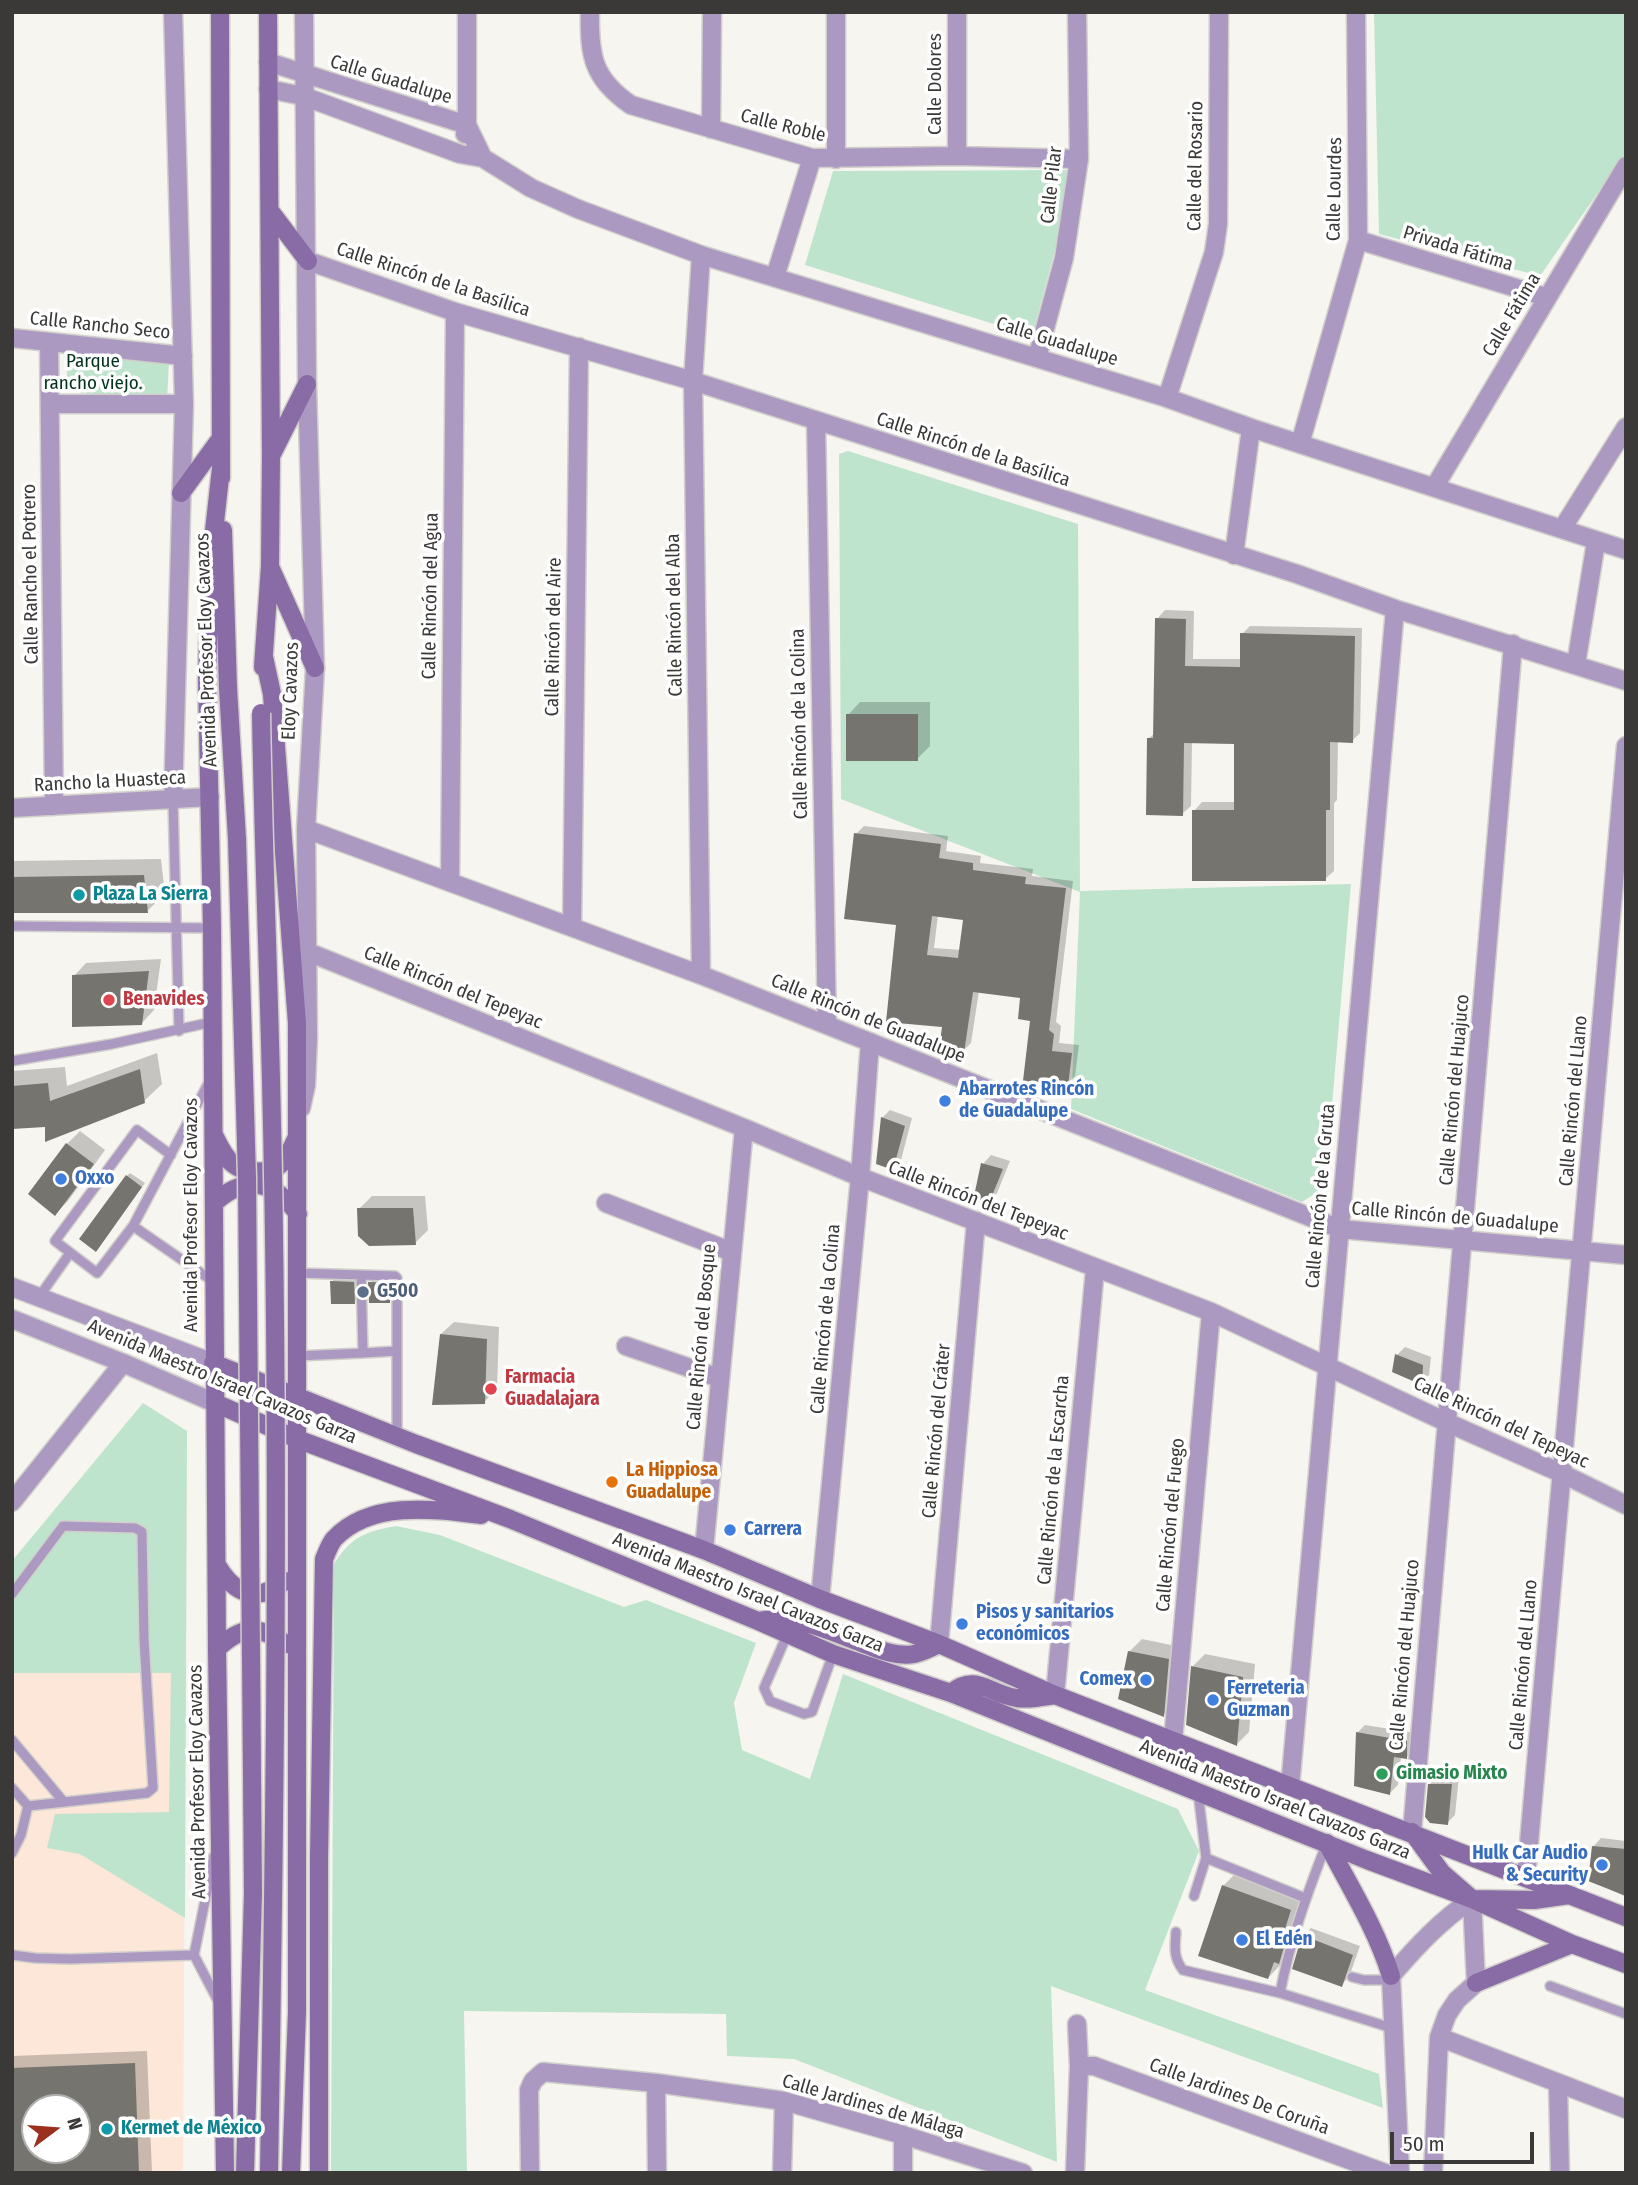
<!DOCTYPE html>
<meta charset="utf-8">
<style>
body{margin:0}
#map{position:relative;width:1638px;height:2185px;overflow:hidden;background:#f7f5f0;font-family:"Fira Sans Condensed",sans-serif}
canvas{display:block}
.frame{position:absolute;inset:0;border:14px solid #3a3937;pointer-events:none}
.north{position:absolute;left:21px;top:2094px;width:70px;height:70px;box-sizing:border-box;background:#fff;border:2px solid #b0b0af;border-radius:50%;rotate:74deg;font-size:19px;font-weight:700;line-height:28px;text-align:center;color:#3a3937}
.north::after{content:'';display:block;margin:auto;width:24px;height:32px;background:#9a301d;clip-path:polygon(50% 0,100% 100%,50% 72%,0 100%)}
.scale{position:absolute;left:1390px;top:2132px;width:144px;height:32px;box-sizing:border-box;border:4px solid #3a3937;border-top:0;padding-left:9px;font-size:21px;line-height:24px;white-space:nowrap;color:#3a3937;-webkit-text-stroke:5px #fff;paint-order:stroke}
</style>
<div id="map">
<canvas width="1638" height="2185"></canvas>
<div class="frame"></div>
<div class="north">N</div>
<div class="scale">50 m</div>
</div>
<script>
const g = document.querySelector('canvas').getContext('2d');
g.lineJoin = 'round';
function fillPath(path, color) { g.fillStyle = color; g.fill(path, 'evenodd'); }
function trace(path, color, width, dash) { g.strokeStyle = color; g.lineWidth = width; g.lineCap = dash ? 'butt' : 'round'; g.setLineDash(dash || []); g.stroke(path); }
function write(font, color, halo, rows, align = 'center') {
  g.font = font + ' "Fira Sans Condensed",sans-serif'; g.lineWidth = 7; g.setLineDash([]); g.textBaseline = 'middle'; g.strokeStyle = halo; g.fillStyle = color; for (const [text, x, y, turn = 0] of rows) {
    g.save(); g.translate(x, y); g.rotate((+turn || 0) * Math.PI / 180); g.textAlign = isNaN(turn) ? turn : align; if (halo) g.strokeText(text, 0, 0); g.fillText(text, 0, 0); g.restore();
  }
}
fillPath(new Path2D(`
 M143,1403L187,1431L183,2173H12V1561ZM35,2108H77V2150H35Z`), '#fce7d8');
fillPath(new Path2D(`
 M1374,12H1626V152L1540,276L1379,234Z
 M1068,170L1064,216L1032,336L805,265L833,171Z
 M88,351L169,361L167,400L81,393L67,381V367L75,357Z
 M848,451L1078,524L1080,891L1351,884L1325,1187L1302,1202L1071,1109L1080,892L841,799L839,454Z
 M143,1403L187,1431L185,1918L80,1854L47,1848L55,1814L169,1812L171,1673H12V1561Z
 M396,1526L440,1535L624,1607L646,1600L756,1643L734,1703L742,1750L810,1779L843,1674L1178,1809L1199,1851L1145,1990L1379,2074L1383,2108L1051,1986L1057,2162L794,2059L727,2056L726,2014L464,2011L467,2173H331L334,1564C352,1536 365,1532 396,1526Z`), '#bfe4cd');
fillPath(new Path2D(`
 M1165,610L1194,611L1193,659H1242V634L1250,626L1362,628L1360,733L1352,741L1338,740L1337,800L1334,803V871L1325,879L1194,811L1202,802H1235L1236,742L1192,741L1191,806L1182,814L1149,738L1155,733L1157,619Z
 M860,702H930V746L917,759L848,715Z
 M864,826L948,836L946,851L981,856L980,863L1033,869L1032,876L1073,881L1056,1022L1061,1026L1059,1043L1079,1045L1075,1076L1067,1084L1032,1020L1022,997L979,991L971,1043L963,1051L944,1026L856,834ZM938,915L965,919L961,950L934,948Z
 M161,859L165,894L147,911L12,912V861Z
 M161,959L154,1010L142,1023L74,976L86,963Z
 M157,1053L162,1084L144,1101L47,1125L12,1127V1071L65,1067L67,1086Z
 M890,1110L912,1118L901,1160L893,1168L882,1118Z
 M80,1131L105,1150L68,1201L55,1214L67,1144Z
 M991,1155L1010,1161L997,1193L988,1201L983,1164Z
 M130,1173L145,1183L99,1246L127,1176Z
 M372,1196H425L428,1230L415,1243L359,1209Z
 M335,1278L357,1279L358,1298L354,1302L332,1282Z
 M374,1279L393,1280V1298L389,1302L370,1283Z
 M454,1322L499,1327L497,1389L484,1402L441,1334Z
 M1405,1347L1431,1357L1429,1375L1421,1382L1397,1355Z
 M1142,1639L1181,1647L1176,1702L1163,1715L1129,1652Z
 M1205,1654L1255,1664L1249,1732L1237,1744L1193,1666Z
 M1365,1725L1415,1733L1414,1749L1406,1758L1401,1757L1398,1785L1390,1793L1357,1733Z
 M1437,1776H1459L1455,1815L1447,1823L1429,1785Z
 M1601,1838L1626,1841V1897L1590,1880L1593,1847Z
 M1240,1869L1307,1893L1285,1960L1268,1978L1223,1886Z
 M1311,1928L1360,1946L1349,1977L1341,1985L1303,1936Z
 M147,2051L152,2173H12V2056ZM35,2108H77V2150H35Z`), '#0003');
fillPath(new Path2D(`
 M1155,618L1186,619L1185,666L1240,667V633L1355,636L1353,743L1330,742V810H1326V881H1192V810H1234V744L1184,743L1183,816L1146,815L1147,738H1153Z
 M846,714H918V761H846Z
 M854,833L941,844L939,858L973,863V870L1026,877L1025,884L1066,888L1049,1030L1054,1034L1052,1051L1072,1053L1068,1086L1023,1081L1030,1021L1018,1019L1020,998L973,992L964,1053L939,1049L942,1027L886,1022L896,925L844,919ZM932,916L963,920L958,958L927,955Z
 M144,875L148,913H12V877Z
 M149,971L142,1025L72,1027V975Z
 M140,1069L145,1103L45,1142V1127L12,1129V1086L48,1083L50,1101Z
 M881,1117L905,1126L893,1170L876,1164Z
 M66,1143L94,1164L55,1216L28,1194Z
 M981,1163L1003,1169L989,1203L973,1201Z
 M126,1175L142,1187L96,1252L79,1239Z
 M357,1208H413L416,1245L369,1246L358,1236Z
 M330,1281L354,1282L355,1304H331Z
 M368,1282L390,1283V1303H369Z
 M440,1334L487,1339L485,1404L432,1405Z
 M1395,1354L1423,1365L1422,1385L1392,1372Z
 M1128,1651L1169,1659L1164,1717L1118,1699Z
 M1191,1666L1243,1677L1237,1746L1186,1725Z
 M1356,1732L1407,1741V1759L1394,1757L1390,1795L1354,1786Z
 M1428,1784H1452L1448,1825L1430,1823L1425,1817Z
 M1592,1846L1626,1849V1896L1588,1881Z
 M1222,1885L1291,1910L1285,1929L1289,1930L1279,1964L1274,1962L1268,1979L1198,1956Z
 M1302,1935L1353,1955L1342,1987L1292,1969Z
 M135,2063L139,2173H12V2068ZM35,2108H77V2150H35Z`), '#75746f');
const service = new Path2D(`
 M173,800L179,1031
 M12,926L212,928
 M12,1061L112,1044L212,1022
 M209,1082L133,1226L214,1282
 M133,1226L97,1273L55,1241L137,1130L171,1155
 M297,1273L395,1276L397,1278V1436
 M39,1297L70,1253
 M363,1353L397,1351
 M297,1356L363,1353L361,1275
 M12,1594L63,1526L135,1528L142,1532L144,1640L153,1788L147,1793L28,1806
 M787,1635L764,1688L770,1701L804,1714L812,1712L833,1654
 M12,1740L63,1801
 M12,1788L28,1806
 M12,1853L21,1835L28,1806
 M214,1856L194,1955L218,2001
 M1206,1858L1305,1898
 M1194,1896L1206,1858L1198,1792
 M1176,1932C1175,1947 1173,1957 1183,1970L1280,1993L1395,2029
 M12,1955L35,1958L70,1959L194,1955
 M1352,1977L1364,1980H1391
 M1550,1986L1626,2014
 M1280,1993C1290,1941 1307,1894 1326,1845`);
const minor = new Path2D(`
 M173,12L184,404L173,800
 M590,12C589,56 593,79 631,105L812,158L957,156L1079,159
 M836,12V159
 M268,62L467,125L483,158
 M268,89L303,96L460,154L483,158L531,188L578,209L701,255L1167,398L1251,428L1626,550
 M711,129L712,12
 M465,134L467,125V12
 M957,156V12
 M1358,240L1546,297
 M308,261L455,312L693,381L1297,574L1395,609L1626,681
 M775,277L812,158
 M12,338L183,356
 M49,343L54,806
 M1037,358L1064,258L1079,159L1077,12
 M1167,398L1214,252L1218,224L1219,12
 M51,404H184
 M816,422L827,1025
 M1300,444L1358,240L1356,12
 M1435,486L1626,166
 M1562,529L1626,427
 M1234,555L1251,428
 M1576,664L1596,542
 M12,808L210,797
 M306,829L701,975L1340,1229L1626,1255
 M450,881L455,312
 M572,927L579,347
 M308,952L744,1128L860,1177L1211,1312L1446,1422L1563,1474L1626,1505
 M701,975L693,381L701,255
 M301,1108L306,1085L308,1038L306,829L315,668L307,384L304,12
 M606,1203L732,1252
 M626,1346L719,1378
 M704,1550L744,1128
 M820,1599L860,1177L870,1042
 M939,1644L976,1221
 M1055,1695L1095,1269
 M1173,1741L1211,1312
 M1290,1787L1395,609
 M1412,1832L1513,644
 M1526,1877L1626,746
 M1439,2037L1626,2109
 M1079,2066H1094L1385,2173
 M656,2083L657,2173
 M1558,2083L1560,2173
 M903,2135V2173
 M530,2173L529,2090L533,2081L543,2072L656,2083L784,2101L903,2135L1023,2173
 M782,2173L784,2101
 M1075,2173L1079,2066L1077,2024
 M1400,2173L1391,1976C1417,1946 1439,1922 1472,1899
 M1433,2173L1439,2037L1447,2015L1457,2000L1476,1983L1472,1899`);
const tertiary = new Path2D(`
 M12,1287L213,1363
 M12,1319L123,1363L215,1403
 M12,1502L123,1363`);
const secondary = new Path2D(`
 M220,12L221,478
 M270,211L308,261
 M272,454L307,384
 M221,468L210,567L207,680L212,928L217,1649L225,2173
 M181,493L221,438
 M223,530L228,688
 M271,569L315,668
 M264,657L272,694L297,1023V2012L291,2173
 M263,667L270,566L271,457L268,12
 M214,1135C219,1145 224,1157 233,1164C244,1173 270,1175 281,1164C288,1157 292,1148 296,1139
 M214,1203C246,1174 273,1180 298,1214
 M213,1363L416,1444L704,1550L820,1599L939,1644L1055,1695L1626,1917
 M215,1403L297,1439L510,1519L758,1621L833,1654L951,1693L1367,1860L1472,1899L1572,1944L1626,1964
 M217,1565C234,1594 257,1604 285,1581
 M758,1621C796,1613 832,1632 867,1645C881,1651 898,1657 914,1654C923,1652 931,1648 939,1644
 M217,1649C241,1626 258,1624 286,1644
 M951,1693C976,1672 990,1695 1017,1698C1029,1700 1042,1697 1055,1695
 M1412,1832L1442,1873L1472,1899L1534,1900L1569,1895
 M1327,1843C1350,1887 1376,1928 1391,1976
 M1476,1983L1572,1944
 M319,2173V1858L324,1559C327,1553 329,1545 334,1539C370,1500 434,1509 481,1515`);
trace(service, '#d1cfcb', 12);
trace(minor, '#d1cfcb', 21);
trace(tertiary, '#d1cfcb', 21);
trace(secondary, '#d1cfcb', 21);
trace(service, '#ac99c1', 9);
trace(minor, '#ac99c1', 18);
trace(tertiary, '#ac99c1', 18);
trace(secondary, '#896ca5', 18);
const secondaryBridge = new Path2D(`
 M228,688L237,839L247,1177L253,1893L245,2173
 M261,713C263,835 268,957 271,1080C280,1444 275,1808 269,2173`);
trace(secondaryBridge, '#d1cfcb', 21, []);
trace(secondaryBridge, '#896ca5', 18);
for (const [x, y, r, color] of [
 [79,895,7,"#0f9aa8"],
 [109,1000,7,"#e0444e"],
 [945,1101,7,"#3f7fe0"],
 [61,1179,7,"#3f7fe0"],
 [363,1292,7,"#5c6f8a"],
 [491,1389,7,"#e0444e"],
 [612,1482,7,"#e8710a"],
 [730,1530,7,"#3f7fe0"],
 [962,1624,7,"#3f7fe0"],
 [1146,1680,7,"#3f7fe0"],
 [1213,1700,7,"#3f7fe0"],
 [1382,1774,7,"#2e9e5b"],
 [1602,1865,7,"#3f7fe0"],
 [1242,1940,7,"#3f7fe0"],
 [107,2129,7,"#0f9aa8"]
]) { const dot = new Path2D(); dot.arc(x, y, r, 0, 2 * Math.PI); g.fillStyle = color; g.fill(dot); trace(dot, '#fff', 2.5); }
write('19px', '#3a3937', '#fff', [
 ["Calle Guadalupe",391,80,17],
 ["Calle Dolores",936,84,-90],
 ["Calle Roble",783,126,14],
 ["Calle del Rosario",1196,166,-89],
 ["Calle Pilar",1052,185,-84],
 ["Calle Lourdes",1335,189,-89],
 ["Privada Fátima",1458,249,17],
 ["Calle Rincón de la Basílica",433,280,18],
 ["Calle Fátima",1512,315,-59],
 ["Calle Rancho Seco",100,326,6],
 ["Calle Guadalupe",1057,342,17],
 ["Calle Rincón de la Basílica",973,450,18],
 ["Calle Rancho el Potrero",31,574,-91],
 ["Calle Rincón del Agua",431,596,-89],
 ["Calle Rincón del Alba",675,615,-91],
 ["Calle Rincón del Aire",554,637,-89],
 ["Avenida Profesor Eloy Cavazos",207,650,-92],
 ["Eloy Cavazos",291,691,-88],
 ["Calle Rincón de la Colina",800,724,-91],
 ["Rancho la Huasteca",110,782,-3],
 ["Calle Rincón del Tepeyac",453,988,22],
 ["Calle Rincón de Guadalupe",868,1019,22],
 ["Calle Rincón del Huajuco",1455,1090,-85],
 ["Calle Rincón del Llano",1574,1101,-85],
 ["Calle Rincón de la Gruta",1321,1196,-85],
 ["Calle Rincón del Tepeyac",978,1201,21],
 ["Avenida Profesor Eloy Cavazos",192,1215,-90],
 ["Calle Rincón de Guadalupe",1455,1218,5],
 ["Calle Rincón de la Colina",826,1319,-85],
 ["Calle Rincón del Bosque",702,1337,-85],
 ["Avenida Maestro Israel Cavazos Garza",222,1382,23],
 ["Calle Rincón del Tepeyac",1501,1423,25],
 ["Calle Rincón del Cráter",937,1431,-85],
 ["Calle Rincón de la Escarcha",1054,1480,-85],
 ["Calle Rincón del Fuego",1171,1525,-85],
 ["Avenida Maestro Israel Cavazos Garza",748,1593,22],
 ["Calle Rincón del Huajuco",1405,1655,-85],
 ["Calle Rincón del Llano",1524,1665,-85],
 ["Avenida Profesor Eloy Cavazos",198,1782,-91],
 ["Avenida Maestro Israel Cavazos Garza",1275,1800,22],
 ["Calle Jardines De Coruña",1239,2097,20],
 ["Calle Jardines de Málaga",873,2107,16]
]);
write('19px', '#03331e', '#fff', [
 ["Parque",93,362],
 ["rancho viejo.",93,384]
]);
write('bold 19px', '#0d838f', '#fff', [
 ["Plaza La Sierra",93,895],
 ["Kermet de México",121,2129]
], 'left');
write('bold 19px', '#be3a42', '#fff', [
 ["Benavides",123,1000],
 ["Farmacia",505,1378],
 ["Guadalajara",505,1400]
], 'left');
write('bold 19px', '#366cbe', '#fff', [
 ["Abarrotes Rincón",959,1090],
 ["de Guadalupe",959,1112],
 ["Oxxo",75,1179],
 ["Carrera",744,1530],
 ["Pisos y sanitarios",976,1613],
 ["económicos",976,1635],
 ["Comex",1132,1680,"right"],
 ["Ferreteria",1227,1689],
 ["Guzman",1227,1711],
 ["Hulk Car Audio",1588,1854,"right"],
 ["& Security",1588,1876,"right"],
 ["El Edén",1256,1940]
], 'left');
write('bold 19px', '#4e5e75', '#fff', [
 ["G500",377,1292]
], 'left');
write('bold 19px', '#c56008', '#fff', [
 ["La Hippiosa",626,1471],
 ["Guadalupe",626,1493]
], 'left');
write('bold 19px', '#27864d', '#fff', [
 ["Gimasio Mixto",1396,1774]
], 'left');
</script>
